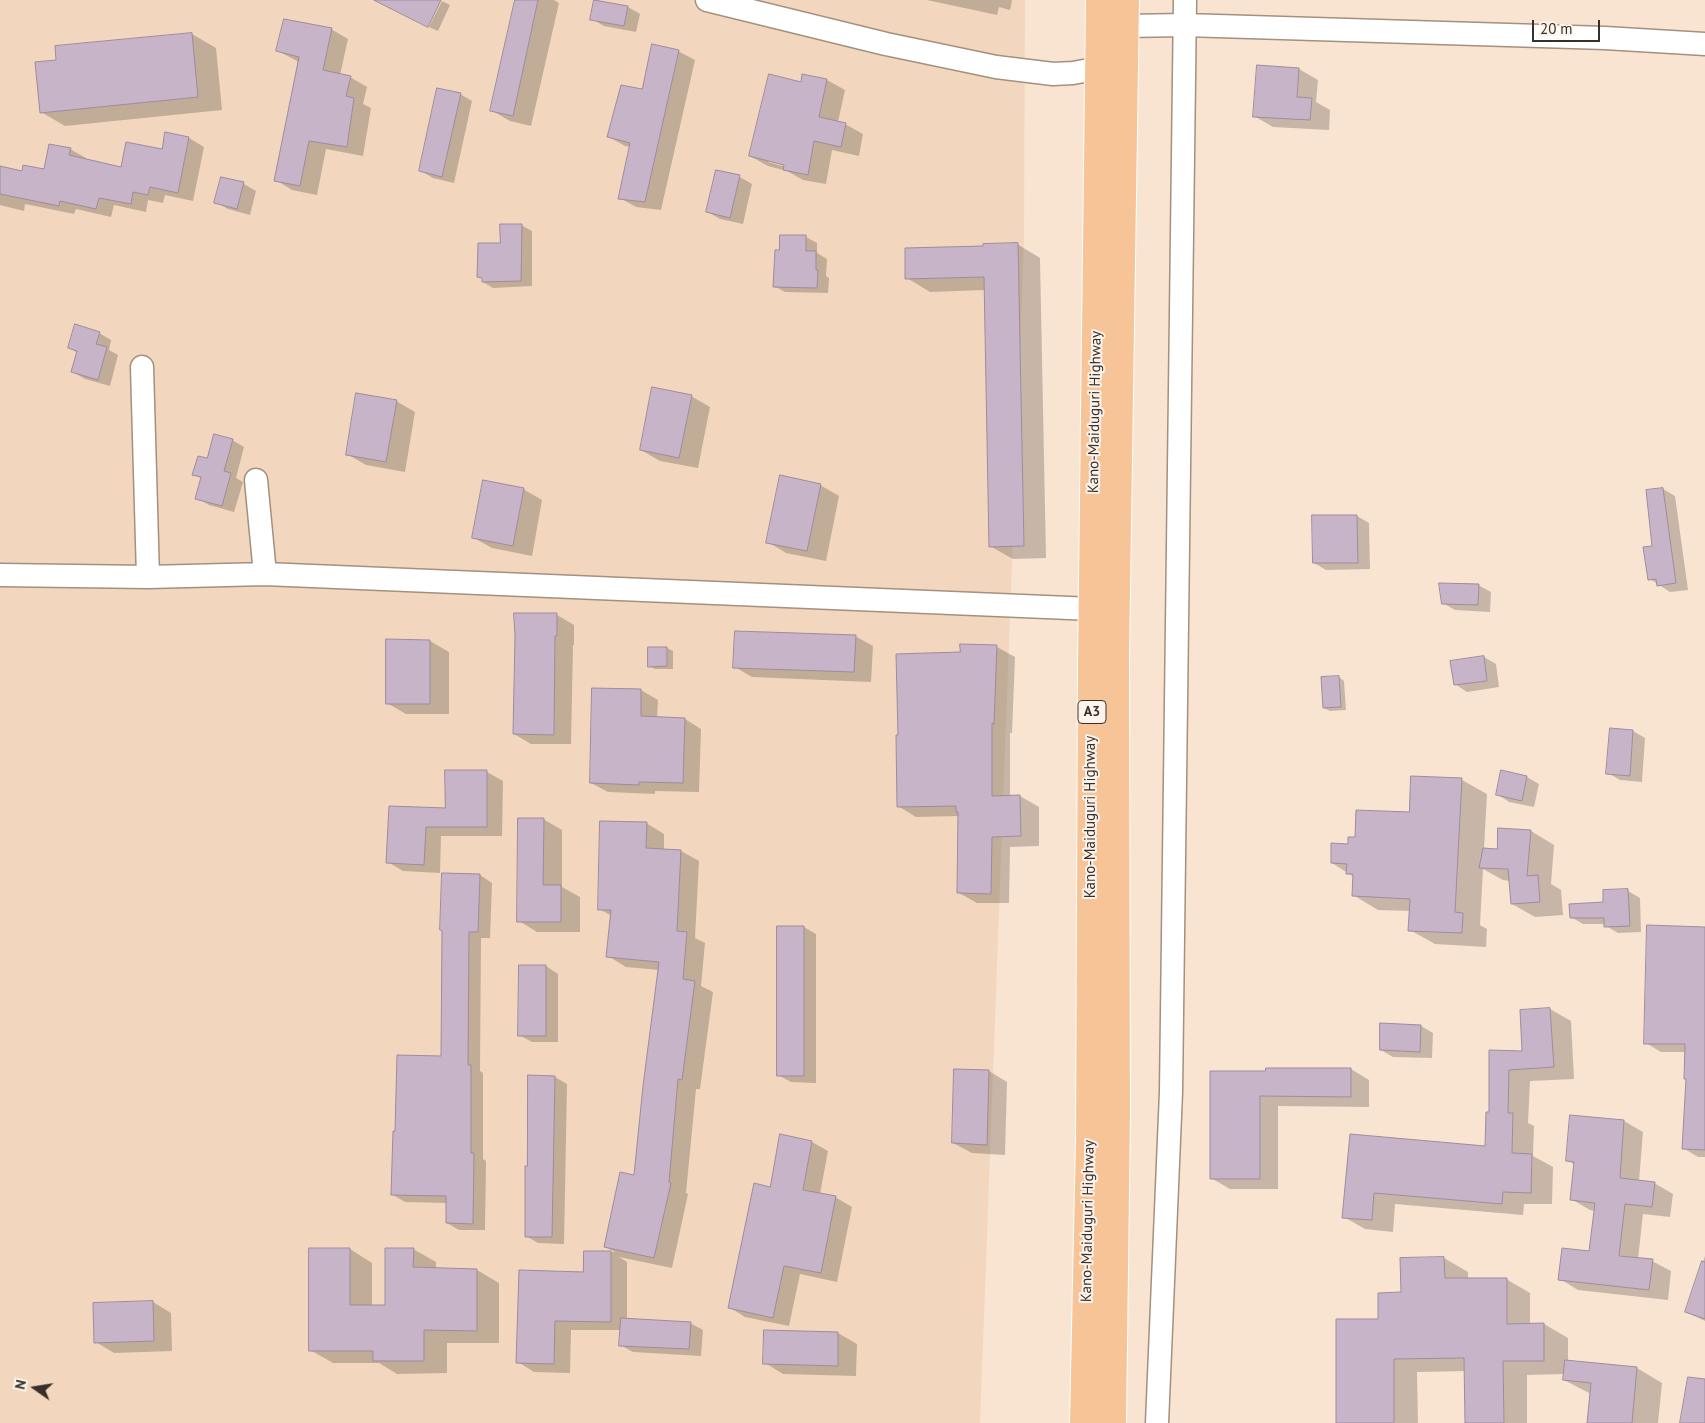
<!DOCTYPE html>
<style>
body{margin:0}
#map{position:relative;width:1705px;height:1423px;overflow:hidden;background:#f9e4d1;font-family:"PT Sans",sans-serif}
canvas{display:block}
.north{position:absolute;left:10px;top:1363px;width:50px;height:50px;-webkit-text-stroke:4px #fcf4ec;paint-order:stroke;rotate:283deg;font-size:14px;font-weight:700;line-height:20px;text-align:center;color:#372f28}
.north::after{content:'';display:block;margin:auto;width:18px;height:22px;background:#372f28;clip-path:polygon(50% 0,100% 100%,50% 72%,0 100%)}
.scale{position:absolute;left:1532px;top:20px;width:68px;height:22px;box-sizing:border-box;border:2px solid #372f28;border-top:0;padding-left:6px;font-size:15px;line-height:18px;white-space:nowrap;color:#372f28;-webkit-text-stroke:4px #fcf4ec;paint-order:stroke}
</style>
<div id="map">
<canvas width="1705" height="1423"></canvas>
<div class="north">N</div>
<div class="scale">20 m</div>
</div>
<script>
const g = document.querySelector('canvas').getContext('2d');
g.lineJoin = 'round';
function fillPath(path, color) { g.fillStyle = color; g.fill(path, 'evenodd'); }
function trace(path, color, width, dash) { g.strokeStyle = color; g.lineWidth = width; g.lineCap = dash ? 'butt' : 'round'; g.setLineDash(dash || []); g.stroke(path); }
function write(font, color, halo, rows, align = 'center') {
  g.font = font + ' "PT Sans",sans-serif'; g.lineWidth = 4; g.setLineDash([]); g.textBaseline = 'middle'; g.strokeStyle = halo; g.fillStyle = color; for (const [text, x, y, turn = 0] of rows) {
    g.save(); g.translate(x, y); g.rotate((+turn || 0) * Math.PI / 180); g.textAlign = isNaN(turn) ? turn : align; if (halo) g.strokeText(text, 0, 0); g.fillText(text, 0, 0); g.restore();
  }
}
fillPath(new Path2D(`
 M0,0H1025L1024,239L980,1423H0Z`), '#f2d7be');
fillPath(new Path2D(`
 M516,0H554L559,3L531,126L510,121L491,110Z
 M596,0L628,7L640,14L636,32L604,26L592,19Z
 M927,0H1012L1010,10L999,7L997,15Z
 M442,1L450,5L438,31L429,27Z
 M331,29L348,39L340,75L350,77L367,87L363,104L371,108L363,156L326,149L317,195L292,190L276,180L299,62L278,51Z
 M192,34L216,48L222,110L65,126L41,112Z
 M678,51L695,60L661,210L636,207L620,198L631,147L625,146L609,137L643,90Z
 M1258,67L1299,69L1318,80L1316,102L1330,110L1329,130L1273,127L1254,116Z
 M803,75L827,80L845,90L838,122L845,124L863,134L859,156L832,150L826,184L803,180L787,171L768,166L750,156L802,83ZM768,160L791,165L790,168L768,162Z
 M460,94L472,101L454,183L433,178L421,171Z
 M189,138L204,147L193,201L165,195L163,203L148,200L146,212L114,205L111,217L76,209L74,214L25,204L24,211L0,205V168L22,173L45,170L70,149L86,158L85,160L122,169Z
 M740,177L752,184L743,224L720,219L708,212Z
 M222,178L244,184L256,191L250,215L228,209L216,202Z
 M521,225L532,231V286L493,288L483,282V279L478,276L501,244Z
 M806,237L817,243V253L827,259L826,276L829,278L828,293L785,292L774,286Z
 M1017,244L1040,258L1046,558L1013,559L990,546L985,290L930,292L907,278L984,247Z
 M99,333L111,340L109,350L118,355L110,386L85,379L73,372L78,353L69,348Z
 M691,396L710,407L698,468L660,461L641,450Z
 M396,401L415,412L405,472L366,465L347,454Z
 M232,440L244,447L236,478L243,482L234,512L209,505L197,498L202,479L194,474L208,460Z
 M820,485L839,496L826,561L786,553L768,542Z
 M523,489L542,500L532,556L492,548L474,538Z
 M1663,489L1675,496L1688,590L1670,592L1650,579Z
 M1357,516L1369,523L1370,569L1326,570L1314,563V517Z
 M1478,585L1491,592L1490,612L1455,610L1443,603Z
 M515,615H557L574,625V645H573L571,744H531L514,734L516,636Z
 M855,636L873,646L871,682L752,677L735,667Z
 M430,641L449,652V714H406L387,703Z
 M997,647L1015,657L1012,733H1010V796H1020L1039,807V846L1010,847L1009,903H977L959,893V816L916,817L898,806L961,653Z
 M649,648H667L673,651V669H655L649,666Z
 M1484,657L1496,664L1499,687L1467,692L1455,684Z
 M1339,677L1344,681L1346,710L1330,711L1324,708Z
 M641,690L658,700L657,718L685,719L701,729L699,792L655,791V794L608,792L591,783Z
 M1633,731L1645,738L1642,782L1620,780L1608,773Z
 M487,772L503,781L502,836H441L440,873L403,871L388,862L390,807L446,809Z
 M1502,772L1527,777L1539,784L1534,807L1509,802L1497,794Z
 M1462,780L1487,794L1484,849L1498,850L1531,831L1554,845L1551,884L1561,890L1563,915L1535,917L1512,904L1510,881L1503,880L1483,869L1480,925L1487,929L1486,947L1435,944L1410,930L1411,911L1378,910L1353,895L1354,877L1332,863L1356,839L1411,814Z
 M543,819L562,830V887L580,897V932H537L519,921Z
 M646,823L664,834V850L681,851L699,861L695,938L705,943L701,986L713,992L700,1089H696L686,1193L688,1194L672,1268L619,1257L627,1262V1320L690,1323L703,1330L701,1356L633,1352L620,1345L621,1330H571L570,1373L534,1372L518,1362L585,1274V1252H615L605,1247L635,1176L659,970L626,967L608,956L612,916L599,909Z
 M480,875L492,883L490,938H481L480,1071L483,1073V1159L486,1161L485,1230H459L447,1223V1203L405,1202L393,1195L396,1132L442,1057Z
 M1628,891L1640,898L1641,932L1618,933L1606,926V924H1583L1571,917L1605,903Z
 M804,927L816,934V1083L791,1082L778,1075Z
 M1705,928V1157H1698L1683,1148L1687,1079L1686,1052H1661L1646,1043Z
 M546,966L558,974V1042H532L519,1035Z
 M1550,1009L1571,1021L1574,1079L1530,1081L1528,1123L1534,1126L1533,1156L1553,1167L1552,1204H1524L1523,1215L1395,1204L1393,1232L1365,1229L1344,1217L1351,1136L1486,1147L1490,1113V1051L1523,1052L1521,1011Z
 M1421,1026L1433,1033L1432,1058L1393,1057L1381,1050Z
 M1351,1069L1369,1080V1107L1278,1106V1189H1230L1211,1178L1267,1072Z
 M989,1071L1007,1082L1005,1155L972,1153L953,1143Z
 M555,1077L567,1084L564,1244L538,1243L526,1236Z
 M1571,1117L1624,1121L1643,1132L1639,1181L1654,1183L1673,1194L1670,1217L1643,1214L1638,1259L1652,1261L1671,1271L1668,1300L1578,1290L1560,1279L1591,1252L1595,1211L1590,1210L1571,1199L1575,1165L1567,1160Z
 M812,1142L828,1151L820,1194L835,1197L852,1207L837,1282L800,1274L789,1326L745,1317L729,1307L771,1188Z
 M350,1249L372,1263V1307H386L413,1249L436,1262V1269L477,1270L499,1283V1343H447V1373L397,1374L379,1363H333L310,1350Z
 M1705,1256V1321L1686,1312Z
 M1444,1258L1468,1272V1279H1506L1530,1293V1325L1544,1324L1568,1338V1362L1637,1368L1662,1383L1658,1423H1588L1591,1394L1564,1380L1565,1374L1527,1375V1423H1466V1371L1417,1372L1418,1423H1338L1379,1320L1402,1293Z
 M153,1302L171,1313L172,1351L114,1353L96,1342Z
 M838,1333L857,1344L856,1376L783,1374L765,1363Z`), '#0003');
const building = new Path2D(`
 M374,0H441L428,27Z
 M515,0H538L513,116L490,111Z
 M594,0L628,6L624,26L590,20Z
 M284,19L332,28L323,70L351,76L346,96L354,98L347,147L309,141L300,186L274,181L299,57L276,51Z
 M192,33L198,97L40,113L35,62L56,60L55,46Z
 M652,44L679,50L645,202L618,199L630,143L607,137L621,85L642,89Z
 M1257,65L1299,68L1297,97L1312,98L1310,120L1253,117Z
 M769,74L801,82L802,74L827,79L819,117L846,123L841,147L814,141L808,175L783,170L784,165L749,156Z
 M437,88L461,93L442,177L419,171Z
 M165,132L189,137L178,193L150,187L148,195L133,192L131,204L99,198L96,209L60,201L59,206L0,194V166L22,171L23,165L44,169L49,144L71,148L69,155L121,167L126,142L162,149Z
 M716,170L740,175L730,218L706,212Z
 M221,177L244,182L237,209L214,203Z
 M500,224H522L521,281L482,282V278L477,277L478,243H500Z
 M780,235H806V251H816V270H818L817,288L773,287L775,250H779Z
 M1018,243L1024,546L989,547L984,277L905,279V248L983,246V244Z
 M75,324L100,332L96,344L107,347L98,380L71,372L77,351L68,348Z
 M652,387L692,395L679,458L640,450Z
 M356,393L397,400L386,462L346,455Z
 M214,434L233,439L224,471L231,473L222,506L195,499L201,477L192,475L198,456L207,458Z
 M780,475L821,484L807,551L766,543Z
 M483,480L524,488L513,546L472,538Z
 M1663,488L1676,583L1657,586L1656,579L1648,580L1643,547L1652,546L1646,490Z
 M1312,515H1357L1358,563H1313Z
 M1439,583L1479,584L1478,605L1442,604Z
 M514,613H557V636H555L554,735L513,734L515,636Z
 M735,631L856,635L854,672L733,668Z
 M386,639L430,640V704H386Z
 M960,644L997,645L994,724L992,723V796L1020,795L1021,836L992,837L991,894L957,893L958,812H956V806L897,807L896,735H898L896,654L960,652Z
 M648,647H667V666L648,667Z
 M1484,656L1487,681L1454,685L1450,661Z
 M1339,676L1341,707L1323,708L1321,677Z
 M592,688L641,689V716L685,718L683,783L639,782V785L590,783Z
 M1610,728L1633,730L1630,776L1606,774Z
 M445,770H487V827H426L424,865L386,863L389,806L445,808Z
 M1501,770L1527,776L1522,801L1496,795Z
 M1411,776L1462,778L1455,912L1463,913L1462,933L1408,931L1410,899L1352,896L1353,874H1346L1347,864L1331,863V843L1348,844V837H1355L1356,810L1409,812Z
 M518,818H544L543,885H561V922H517Z
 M600,821L647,822L646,848L681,850L677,931L687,932L683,979L695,981L682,1080L678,1079L669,1182L671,1183L654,1258L604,1247L620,1172L634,1175L643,1086L659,962L606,957L611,910H598Z
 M1498,828L1531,830L1527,876L1538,875L1540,902L1511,904L1508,869L1479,868L1483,848L1497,849Z
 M442,873L480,874L478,932H469L468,1065H471V1153H474L473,1224L446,1223V1196L391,1195L393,1131H395L397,1055L441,1056L442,931L440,930Z
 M1628,889L1630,926L1604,927V918H1570L1569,904L1603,902V890Z
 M1647,925L1705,927V1150L1682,1149L1686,1079H1684L1685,1044H1644Z
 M777,926H804V1076H777Z
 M519,965H546V1036H518Z
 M1550,1008L1554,1067L1509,1070L1508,1113H1513L1512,1153L1532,1154L1531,1193L1503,1192L1502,1204L1374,1193L1372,1220L1342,1218L1350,1134L1485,1146L1486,1112H1489V1050L1522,1051L1520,1010Z
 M1380,1023L1421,1025L1420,1052L1380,1050Z
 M1266,1068H1351V1097L1260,1096V1179H1210V1071H1265Z
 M954,1069L989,1070L987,1145L952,1143Z
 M528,1075L555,1076L552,1237H525V1166H527Z
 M1570,1115L1624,1120L1620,1178L1655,1182L1652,1207L1625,1204L1619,1256L1653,1259L1649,1290L1558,1280L1562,1248L1589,1251L1595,1203L1570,1200L1574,1162L1566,1161Z
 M780,1134L812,1141L803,1190L836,1196L821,1273L784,1266L773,1318L728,1308L754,1183L770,1187Z
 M309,1248H350V1305H385V1248H414L413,1267L477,1269V1331L424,1330V1361H373V1351H309Z
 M584,1251H611V1322L555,1321L554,1364L516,1363L519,1270L583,1272Z
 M1444,1257L1445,1278H1507V1324L1544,1323V1361H1503L1504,1423H1465L1464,1358L1394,1359V1423H1336V1319H1378V1293L1401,1292L1400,1258Z
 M1702,1261L1705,1262V1319L1685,1312Z
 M153,1301L154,1341L94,1343L93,1303Z
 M621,1318L691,1322L689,1349L619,1346Z
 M764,1330L838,1332V1366L763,1364Z
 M1565,1360L1637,1367L1632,1423H1587L1591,1383L1563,1380Z
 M1688,1377L1705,1379V1423H1680Z`);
fillPath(building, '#c7b4c8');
trace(building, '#9e8b9e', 1);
const minor = new Path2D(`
 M707,0L886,44L996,67L1053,74L1073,73L1100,68
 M1124,26L1185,25L1605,38L1705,44
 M142,367L148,577
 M256,480L265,574
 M0,575L148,577L265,574L1093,609
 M1157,1423L1171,1092L1185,0`);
const trunk = new Path2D(`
 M1084,1423L1090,1139L1092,665L1100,0
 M1112,1423L1116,1115L1115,656L1125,0`);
trace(minor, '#a4907e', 25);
trace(trunk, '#fff', 30);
trace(minor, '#fff', 22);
trace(trunk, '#f6c497', 28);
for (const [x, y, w] of [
 [1092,712,28]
]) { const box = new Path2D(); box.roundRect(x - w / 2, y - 11.5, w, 23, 4); g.fillStyle = '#fcf4ec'; g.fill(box); trace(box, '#372f28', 1); }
write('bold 14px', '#372f28', null, [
 ["A3",1092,712]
]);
write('15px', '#372f28', '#fcf4ec', [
 ["Kano-Maiduguri Highway",1095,412,-89],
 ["Kano-Maiduguri Highway",1091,817,-90],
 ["Kano-Maiduguri Highway",1088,1221,-89]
]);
</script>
